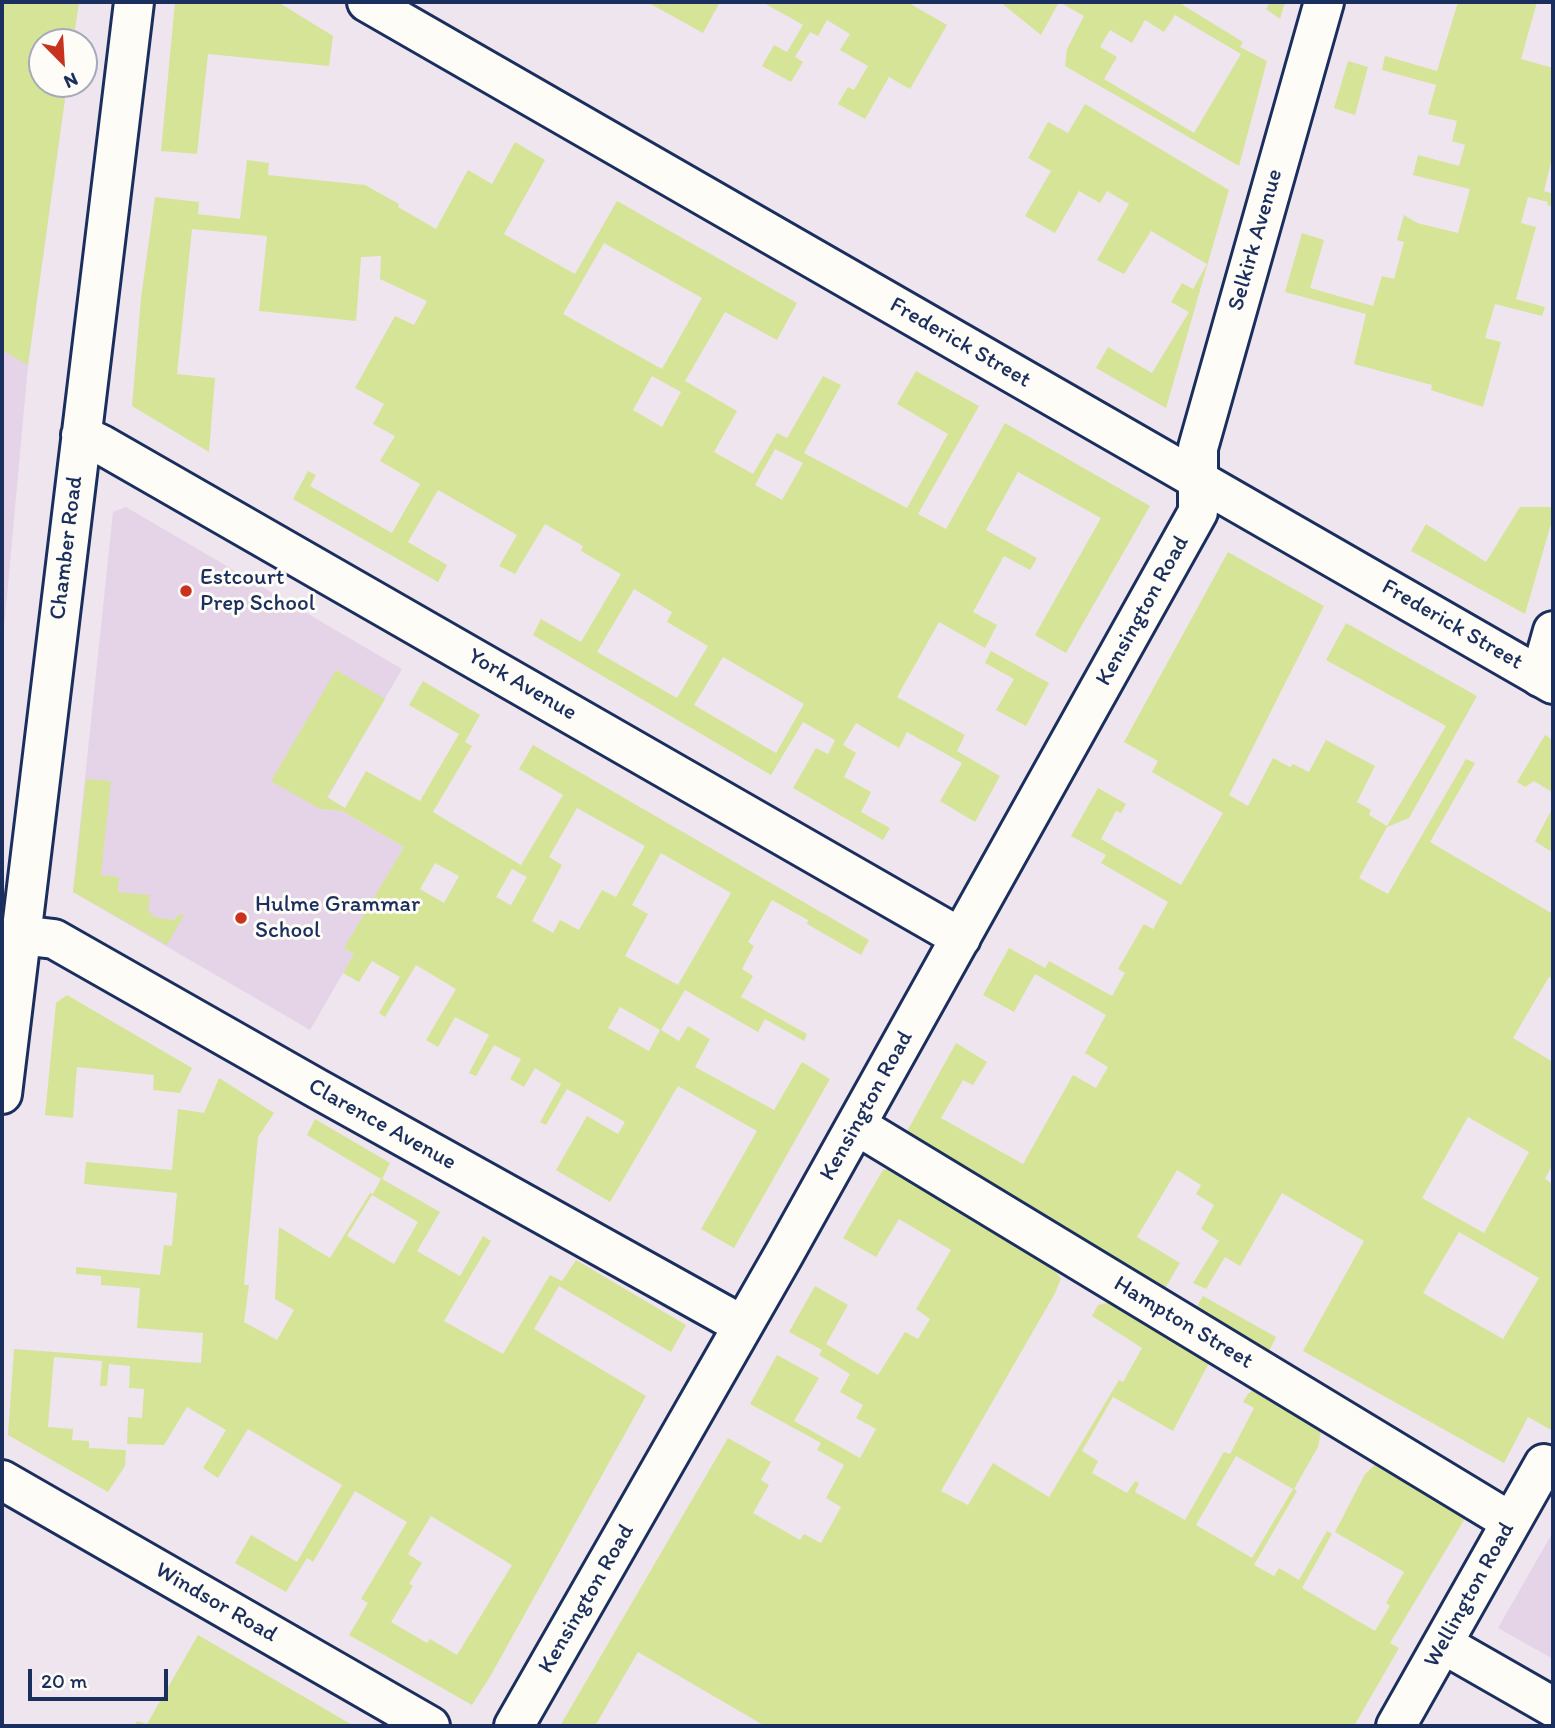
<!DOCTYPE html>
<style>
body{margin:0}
#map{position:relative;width:1555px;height:1728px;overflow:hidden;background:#efe5ee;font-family:Itim,sans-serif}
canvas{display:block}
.frame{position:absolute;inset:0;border:4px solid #1b2f5e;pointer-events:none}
.north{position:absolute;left:28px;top:28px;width:70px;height:70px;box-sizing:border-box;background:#fdfcf7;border:2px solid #a3aaba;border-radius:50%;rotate:156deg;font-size:19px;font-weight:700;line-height:28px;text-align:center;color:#1b2f5e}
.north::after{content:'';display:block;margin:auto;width:24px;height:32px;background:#c8321e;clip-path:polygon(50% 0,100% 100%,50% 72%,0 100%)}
.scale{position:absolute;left:28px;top:1669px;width:140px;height:32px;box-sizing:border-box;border:4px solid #1b2f5e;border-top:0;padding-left:9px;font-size:21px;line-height:24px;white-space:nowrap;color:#1b2f5e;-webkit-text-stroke:5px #fdfcf7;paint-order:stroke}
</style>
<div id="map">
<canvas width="1555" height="1728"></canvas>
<div class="frame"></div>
<div class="north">N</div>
<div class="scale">20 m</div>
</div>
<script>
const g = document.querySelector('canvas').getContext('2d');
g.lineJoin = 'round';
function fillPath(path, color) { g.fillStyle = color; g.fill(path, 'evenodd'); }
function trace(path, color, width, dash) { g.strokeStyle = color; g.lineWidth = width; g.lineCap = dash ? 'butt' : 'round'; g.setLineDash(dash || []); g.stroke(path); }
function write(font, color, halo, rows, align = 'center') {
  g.font = font + ' Itim,sans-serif'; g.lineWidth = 6; g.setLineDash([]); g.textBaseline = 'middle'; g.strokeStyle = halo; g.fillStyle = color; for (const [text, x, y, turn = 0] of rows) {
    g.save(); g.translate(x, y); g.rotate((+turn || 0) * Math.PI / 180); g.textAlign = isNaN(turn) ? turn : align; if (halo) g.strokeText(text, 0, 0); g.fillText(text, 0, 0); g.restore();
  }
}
fillPath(new Path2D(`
 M2,2H79L73,42H42V84H67L28,365L2,651Z
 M126,507L402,669L321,809L342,811L404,847L345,948L354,954L310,1030L73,892L113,512Z
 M1553,1532V1659L1498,1628Z`), '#e5d4e8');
fillPath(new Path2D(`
 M2,2H79L73,42H42V84H67L28,365L2,350Z
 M175,2H278L333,36L329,66L208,54L197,154L161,151Z
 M647,2H720L703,33Z
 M762,2H907L947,25L910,89L889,77L865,119L838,104L848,87L854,90L868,66L840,50L850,34L827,20L818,36L810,32L795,57L803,62L791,82L762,66L774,45L787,52L803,25Z
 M1000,2H1178L1243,42L1240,47L1267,61L1239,166L1065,66L1067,49L1084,16L1059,2L1041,35ZM1175,15L1241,54L1194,133L1104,79L1117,57L1100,47L1110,30L1132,43L1145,20L1164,32Z
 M1270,2H1285L1280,19L1266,9Z
 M1458,2H1537L1521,59L1553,68V154L1544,191L1553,194V207L1547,205L1548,202L1528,197L1521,223L1536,227L1516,299L1545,307L1542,316L1495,304L1485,338L1501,342L1483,407L1431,390L1432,385L1354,364L1366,314L1285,292L1302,233L1324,240L1310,288L1373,306L1382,276L1394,279L1404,242L1397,240L1404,215L1417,223L1458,233L1470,189L1413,175L1418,155L1459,166L1465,145L1452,141L1457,121L1428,114L1436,85L1382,70L1385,56L1437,71Z
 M1348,61L1368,67L1355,115L1334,108Z
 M1085,104L1229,190L1166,408L1096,368L1108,347L1152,373L1189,312L1171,302L1182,283L1193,289L1207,264L1151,231L1124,274L1097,260L1129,204L1107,191L1100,203L1079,191L1055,233L1025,216L1051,171L1028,158L1048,122L1068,133Z
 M515,142L545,160L504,234L575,274L617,201L797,303L777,340L725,312L685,381L737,411L714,452L753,474L777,433L787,438L823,376L841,385L804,453L907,508L948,434L897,404L916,371L979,406L918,514L946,529L1005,423L1150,506L1066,653L1035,635L1101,518L1018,472L986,530L1037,558L1030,570L1004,556L973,612L997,625L985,648L939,622L897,697L965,735L957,751L1000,776L975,822L940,801L962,763L907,732L899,748L856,723L843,745L856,753L844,777L871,792L861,812L890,828L883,840L793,788L816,748L828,754L835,740L803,722L771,775L533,635L541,619L581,642L621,574L581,551L583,546L545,524L515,574L499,566L517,535L438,490L408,542L447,565L438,582L293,499L308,471L316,475L310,486L392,533L420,484L380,461L395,436L373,424L384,404L355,388L395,316L414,325L427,301L380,279L381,256L361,257L356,321L259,311L267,236L192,229L177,374L215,378L209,452L132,406L141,298L155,197L199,202L198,214L240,219L247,160L269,163L268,175L365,185L399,204L398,207L436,229L468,170L492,184ZM604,243L702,298L662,369L563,314ZM652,376L681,392L662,427L633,410ZM775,449L803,463L782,500L755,485ZM634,589L672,612L667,622L708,646L677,698L597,652ZM723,657L804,704L776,753L694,705Z
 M1520,507H1553V517L1525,614L1411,551L1426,524L1486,562Z
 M1228,552L1324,606L1229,795L1248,806L1273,758L1290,767L1293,764L1309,772L1326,740L1375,766L1357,802L1371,810L1369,815L1387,826L1446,726L1326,660L1346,623L1477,696L1409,818L1387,827L1359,878L1388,894L1466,759L1475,763L1430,842L1553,914V979L1549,977L1513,1038L1553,1062V1164L1545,1179L1553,1184V1431L1528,1417L1504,1463L1303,1351L1364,1241L1282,1193L1240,1266L1225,1257L1206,1289L1193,1283L1219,1241L1201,1229L1214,1205L1196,1194L1201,1185L1177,1170L1137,1237L1180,1263L1164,1290L905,1135L956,1043L987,1062L973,1085L963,1080L941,1118L1023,1164L1073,1075L1096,1088L1108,1067L1085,1053L1106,1015L1035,974L1014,1012L983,995L1009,948L1045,968L1049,961L1112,996L1125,973L1118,969L1144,924L1153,929L1168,902L1101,863L1106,855L1071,836L1098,788L1126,804L1121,813L1116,811L1101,839L1181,885L1223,813L1152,772L1158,761L1124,742ZM1468,1117L1529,1152L1484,1233L1422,1198ZM1459,1232L1539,1278L1503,1339L1423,1293Z
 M991,651L1049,683L1026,726L996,710L1014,679L985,663Z
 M336,670L385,699L327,797L345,808L366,771L420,801L459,734L409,705L423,681L480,715L465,742L472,746L433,812L521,865L563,795L519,769L533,745L869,940L861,955L807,924L808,920L772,900L748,942L754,946L742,969L753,976L741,997L807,1034L804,1041L765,1019L758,1032L685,990L661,1030L679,1041L688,1026L710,1039L695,1067L774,1110L802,1062L830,1079L734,1248L701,1229L757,1131L678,1086L610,1202L556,1170L587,1116L618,1134L625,1122L567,1089L546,1125L540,1122L561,1084L535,1068L524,1087L510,1079L521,1059L494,1045L476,1076L469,1073L489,1035L455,1017L438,1047L426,1040L456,989L416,965L385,1017L379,1013L400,977L372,961L359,982L343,973L354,954L344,948L404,847L342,811L320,809L271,781ZM577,808L645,846L616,897L602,890L579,930L560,920L553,933L532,921L562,865L549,857ZM661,853L731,893L678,985L625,956L648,914L632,905ZM435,863L459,876L444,903L420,889ZM512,869L527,877L511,905L496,897ZM620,1007L660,1030L649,1051L608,1028Z
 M1545,735L1553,740V795L1552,792L1534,781L1525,787L1517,782Z
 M86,779L111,781L101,875L119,877L118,892L150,895L148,910L154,917L174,920L180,914L184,915L167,945L73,892Z
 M1553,807V845L1550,851L1535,841Z
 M67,995L192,1068L180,1093L153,1090L154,1075L77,1067L73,1118L45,1115L56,1003Z
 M219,1078L274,1113L258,1137L244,1285H249L244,1322L277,1340L294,1310L275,1299L279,1227L330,1258L370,1193L373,1194L381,1179L307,1135L315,1119L390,1163L382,1179L440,1212L417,1251L460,1276L483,1236L491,1241L444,1321L503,1354L550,1275L562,1281L576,1260L686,1325L671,1352L559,1286L534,1329L646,1396L491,1675L472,1705L349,1635L368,1603L361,1599L407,1522L355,1491L313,1562L307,1558L286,1592L235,1563L251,1535L297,1562L342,1485L248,1429L218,1478L203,1468L226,1430L187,1407L164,1445L127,1444L128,1417L142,1418L144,1389L129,1388L130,1366L109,1364L107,1386H100L102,1361L54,1357L48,1427L73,1429L72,1440L89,1441V1448L126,1450L125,1466L108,1492L8,1435L14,1349L201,1363L203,1333L137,1328L140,1288L101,1285V1276L76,1274V1267L160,1275L164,1245L172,1246L177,1193L84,1184L86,1162L172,1170L178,1109L204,1113ZM372,1195L418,1222L394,1264L347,1236ZM431,1516L512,1565L457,1655L430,1639L427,1643L391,1622L413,1586L409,1584L422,1563L408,1554Z
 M901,1166C946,1192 1035,1235 1061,1279L1054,1295L941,1491L968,1505L993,1463L1049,1497L1119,1380L1123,1382L1142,1348L1092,1316L1098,1305L1112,1302L1210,1361L1173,1431L1113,1397L1082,1451L1098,1461L1092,1473L1127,1493L1135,1481L1139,1483L1135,1492L1185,1520L1224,1452L1230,1454L1254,1408L1243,1402L1248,1394L1257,1387L1322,1426L1318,1447L1294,1489L1297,1491L1254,1565L1274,1576L1279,1568L1299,1580L1327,1531L1332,1534L1302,1588L1375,1631L1390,1606L1386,1603L1404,1572L1335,1532L1365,1474L1378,1462L1467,1515L1390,1643L1399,1648L1354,1726H765L638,1652L595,1726H560L728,1438L771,1462L761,1480L769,1485L753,1513L800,1540L804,1534L821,1543L841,1507L826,1498L844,1465L817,1450L821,1443L750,1404L777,1355L819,1378L794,1421L860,1458L876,1429L856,1418L863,1405L840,1392L850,1374L819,1355L822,1350L789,1332L815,1286L848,1305L826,1344L878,1375L905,1332L918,1339L930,1319L916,1309L951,1250L899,1219L876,1257L843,1238L883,1170ZM1236,1456L1293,1489L1252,1558L1196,1525Z
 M1203,1296L1276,1337L1269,1351L1196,1308Z
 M198,1635L354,1726H134L137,1721L147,1724Z`), '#d6e497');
const minor = new Path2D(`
 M81,435L102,445L961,938
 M1540,677L1553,631
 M20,935L54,939L316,1088L742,1325
 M2,1094L134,2
 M856,1125L1511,1522
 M2,1480L430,1726
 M1443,1644L1553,1707
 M514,1726L784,1254L1198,512V448L1324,2
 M1396,1726L1544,1464`);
const major = new Path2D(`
 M367,2L1553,684`);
trace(minor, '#1b2f5e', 44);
trace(major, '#1b2f5e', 44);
trace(minor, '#fdfcf7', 38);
trace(major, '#fdfcf7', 38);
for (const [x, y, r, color] of [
 [186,591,7,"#c8321e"],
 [241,918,7,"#c8321e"]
]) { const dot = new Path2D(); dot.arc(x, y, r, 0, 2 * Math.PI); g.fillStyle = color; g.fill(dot); trace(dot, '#fdfcf7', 2.5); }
write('23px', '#1b2f5e', '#fdfcf7', [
 ["Selkirk Avenue",1256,240,-74],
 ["Frederick Street",960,343,30],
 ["Chamber Road",67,548,-83],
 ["Kensington Road",1143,611,-61],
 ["Frederick Street",1452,625,30],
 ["York Avenue",522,685,30],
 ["Kensington Road",867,1106,-61],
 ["Clarence Avenue",382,1125,29],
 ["Hampton Street",1183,1323,31],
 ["Wellington Road",1470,1595,-61],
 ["Kensington Road",587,1599,-60],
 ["Windsor Road",216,1603,30]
]);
write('23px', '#1b2f5e', '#fdfcf7', [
 ["Estcourt",200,578],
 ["Prep School",200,604],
 ["Hulme Grammar",255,905],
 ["School",255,931]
], 'left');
</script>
